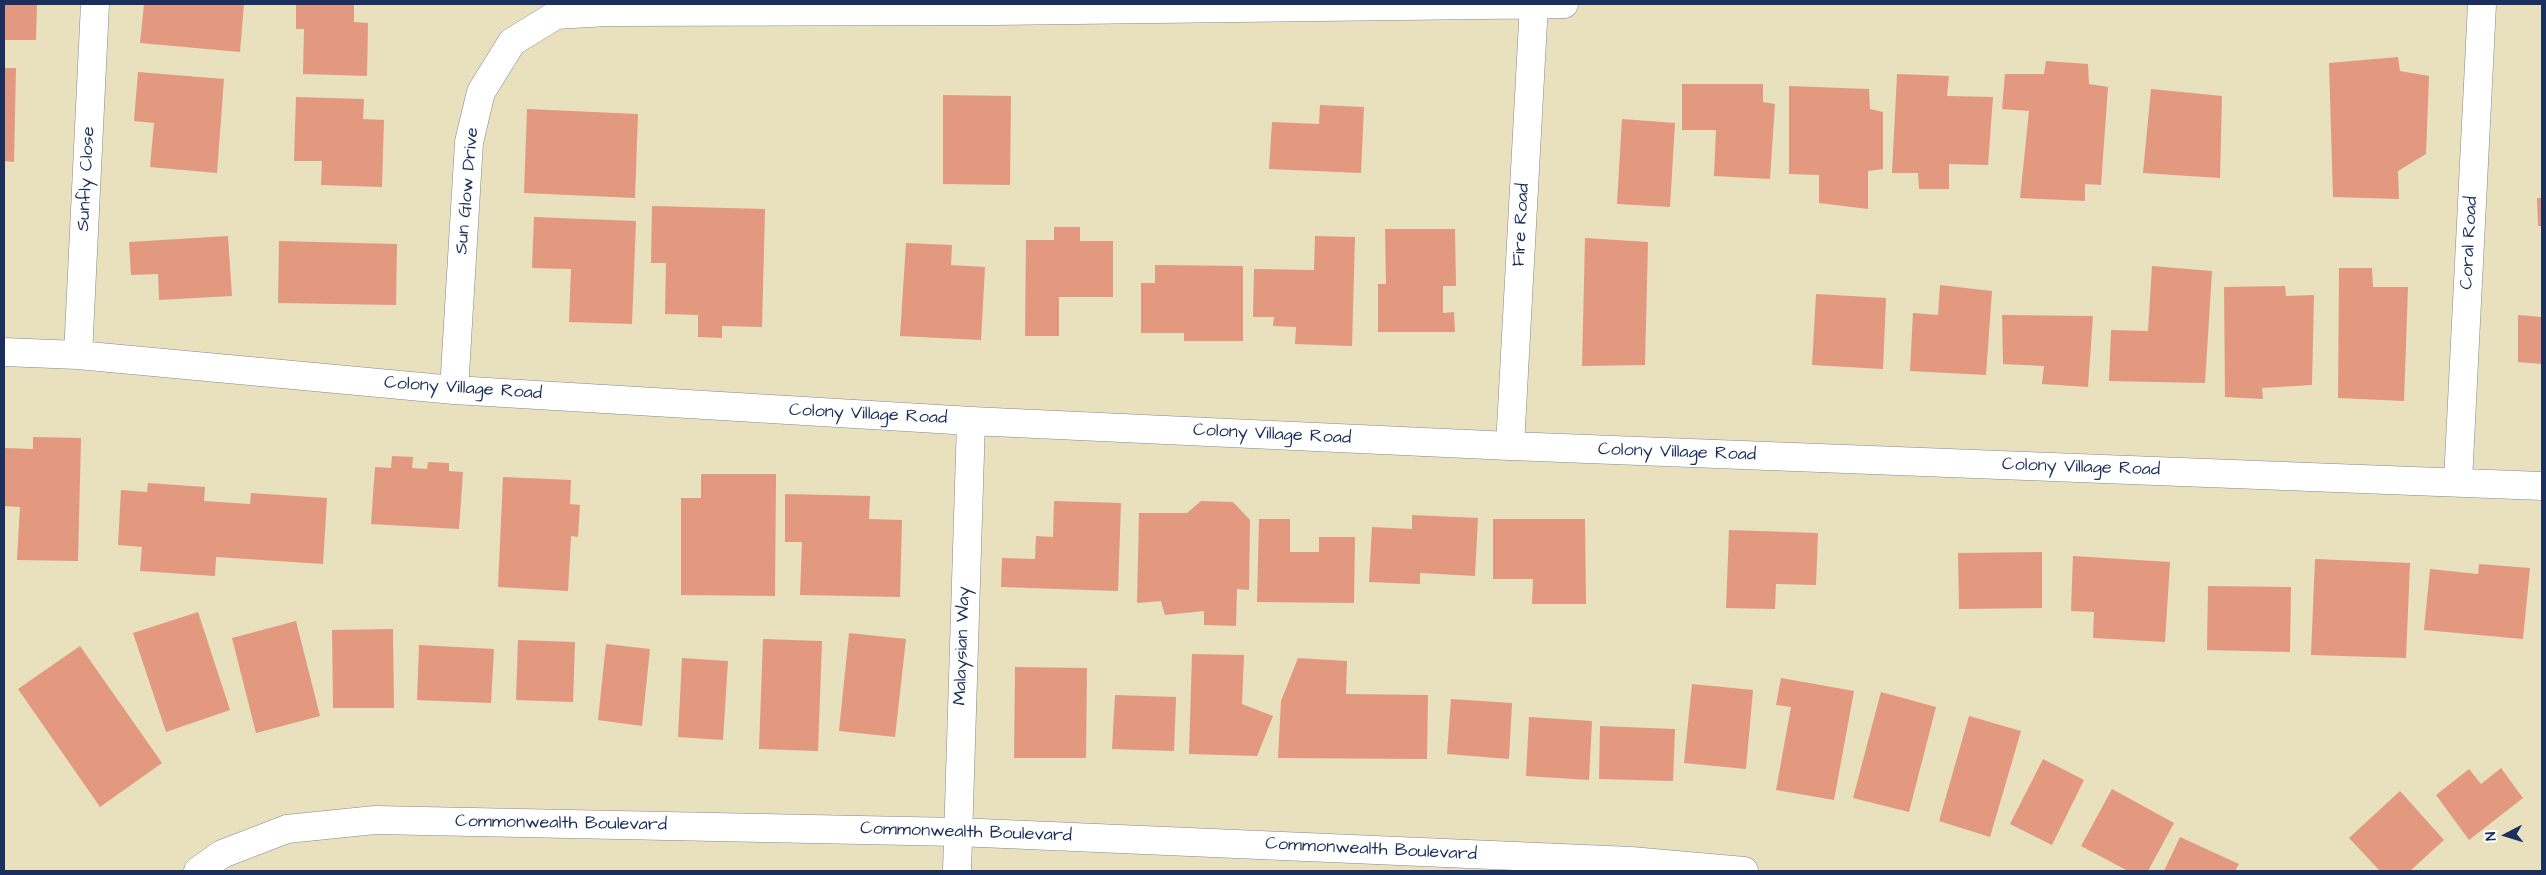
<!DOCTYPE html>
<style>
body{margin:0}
#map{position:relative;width:2546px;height:875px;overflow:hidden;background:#e9e0bd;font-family:"Architects Daughter",sans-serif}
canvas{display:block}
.frame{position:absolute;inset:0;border:5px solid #1b2f5e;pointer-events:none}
.north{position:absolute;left:2481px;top:810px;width:50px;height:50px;-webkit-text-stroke:4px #fff;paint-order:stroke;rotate:265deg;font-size:14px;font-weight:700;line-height:20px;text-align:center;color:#1b2f5e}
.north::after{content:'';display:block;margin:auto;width:18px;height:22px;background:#1b2f5e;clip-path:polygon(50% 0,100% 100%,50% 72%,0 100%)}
</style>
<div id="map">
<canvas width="2546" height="875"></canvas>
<div class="frame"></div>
<div class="north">N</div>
</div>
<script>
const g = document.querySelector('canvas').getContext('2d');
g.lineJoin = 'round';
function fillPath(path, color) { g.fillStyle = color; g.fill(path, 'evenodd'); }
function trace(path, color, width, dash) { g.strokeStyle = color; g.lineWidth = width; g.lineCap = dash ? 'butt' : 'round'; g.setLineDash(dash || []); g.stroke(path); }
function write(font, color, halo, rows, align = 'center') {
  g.font = font + ' "Architects Daughter",sans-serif'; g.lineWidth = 4; g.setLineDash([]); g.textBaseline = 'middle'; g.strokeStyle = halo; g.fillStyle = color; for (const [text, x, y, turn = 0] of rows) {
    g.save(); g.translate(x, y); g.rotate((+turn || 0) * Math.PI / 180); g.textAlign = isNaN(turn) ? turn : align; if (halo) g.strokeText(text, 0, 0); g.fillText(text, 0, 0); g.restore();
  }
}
fillPath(new Path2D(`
 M4,4H37L36,40H4Z
 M144,4H244L240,52L140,43Z
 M296,4H354V22L368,23L367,76L303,74L304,29H296Z
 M2398,57L2400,71L2429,76L2426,154L2398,171L2399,199L2333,197L2329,63Z
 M2046,61L2088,64L2089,84L2108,87L2101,185L2085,184V201L2020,198L2029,111L2002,109L2005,74H2044Z
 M4,68H16L14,162L4,161Z
 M138,72L224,79L217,173L150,167L154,123L134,121Z
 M1897,74L1949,76L1947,96L1993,97L1988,165L1949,164V189H1919L1918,173H1892Z
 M1682,84H1763V102L1775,104L1770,179L1714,176L1716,130H1682Z
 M1789,86L1869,89L1870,109L1883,112V169L1868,171V209L1819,203V175L1789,174Z
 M2151,89L2222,96L2220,178L2143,173Z
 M943,95L1011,96L1010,185L943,184Z
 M296,97L364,99L363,119L384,120L382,187L321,185L322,161H294Z
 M1320,105L1364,107L1361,173L1269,169L1272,122L1319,124Z
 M527,109L638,114L635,198L524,193Z
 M1622,119L1675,123L1670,207L1617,204Z
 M2537,198H2542V226H2538Z
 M652,206L765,209L762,327L722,326V338L698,337V315L665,314L666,263H651Z
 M534,217L636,221L632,324L569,322L571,269L532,268Z
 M1054,227H1080V241H1113V297H1059V336H1025L1026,240H1054Z
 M1385,229H1455L1456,286H1443V313L1454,312L1455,332H1378V284H1386Z
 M228,236L232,296L159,300L158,274L131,275L129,242Z
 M1315,236L1355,237L1352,346L1295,344L1296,327L1273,326L1274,317H1253L1254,269L1314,270Z
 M1585,238L1648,242L1645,365L1582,366Z
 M279,241L397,244L396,305L278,303Z
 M906,243L952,245L951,265L985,267L981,340L900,336Z
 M1155,265L1243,266V341H1184V333H1141V283H1155Z
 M2152,266L2212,271L2205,383L2109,381L2111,330L2148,331Z
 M2339,268H2372L2373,287H2408L2404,401L2338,398Z
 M1940,285L1992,291L1986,375L1910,371L1913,313L1938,315Z
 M2285,286L2286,296L2314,295L2312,385L2262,388L2263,399L2225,397L2224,287Z
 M1816,294L1886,298L1883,369L1812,365Z
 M2002,315L2093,316L2088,387L2042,384L2044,366L2003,364Z
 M2518,315L2542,317V364L2518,362Z
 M33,437L81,438L78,561L17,560L20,507L4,506V448L33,449Z
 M392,456L413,457L412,468L427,469L428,462L449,463V471L463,472L459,529L371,524L375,467L391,468Z
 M701,474H776L775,596L681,595V498H701Z
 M503,477L571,480L570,504L580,505L578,537L571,536L568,591L498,587Z
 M148,483L205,487L204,501L250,504L251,493L327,498L323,564L216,557L215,576L140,571L142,547L118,545L121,490L147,492Z
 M785,494L870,496L869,519L902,520L900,597L800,595L802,542H785Z
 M1054,501L1121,503L1118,591L1001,587L1002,558L1035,559L1036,536L1053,537Z
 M1201,501L1233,502L1250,520L1249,590L1237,589L1236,626L1204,625V611L1165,615L1161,601L1137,603L1139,513H1187Z
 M1412,515L1478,518L1475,576L1420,573V584L1369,582L1372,527L1412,529Z
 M1259,519H1290V552H1319V537H1355L1354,603L1257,602Z
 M1493,519H1585L1586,604H1532L1533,579H1493Z
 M1729,530L1818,533L1816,585L1776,584L1775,609L1726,608Z
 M2042,552V608L1959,609L1958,553Z
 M2073,556L2170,562L2165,642L2093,638L2094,612L2071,611Z
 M2315,559L2410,563L2406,658L2311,655Z
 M2479,564L2530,568L2523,639L2424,630L2430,569L2478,574Z
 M2208,586L2291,587L2290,652L2207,650Z
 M198,612L230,710L166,732L133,633Z
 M296,621L320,716L256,733L232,638Z
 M393,629L394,708H333L332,630Z
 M849,633L906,639L895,737L839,731Z
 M763,639L822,641L818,751L759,749Z
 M518,640L575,642L573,702L516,700Z
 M606,644L650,649L642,726L598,720Z
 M419,645L494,649L491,703L417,700Z
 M80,646L162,763L100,807L18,689Z
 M1192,654L1244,655L1242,704L1273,716L1257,756L1189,754Z
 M682,658L728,661L723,740L678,737Z
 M1298,658L1347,661L1346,694L1428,695L1427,759L1278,758L1281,701Z
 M1015,667L1087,668L1086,758H1014Z
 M1781,678L1854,691L1834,800L1776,790L1791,707L1776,705Z
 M1692,684L1753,690L1746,769L1684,763Z
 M1881,692L1936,707L1909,812L1853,798Z
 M1115,695L1176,697L1174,751L1112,749Z
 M1451,699L1512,703L1509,759L1447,754Z
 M1969,716L2021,731L1990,837L1939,821Z
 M1529,717L1592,721L1589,780L1526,776Z
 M1600,726L1675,729L1673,781L1599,779Z
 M2043,759L2084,780L2052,845L2010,824Z
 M2501,768L2523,798L2469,840L2436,795L2469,769L2481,784Z
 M2112,789L2174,823L2148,871H2128L2081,846Z
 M2400,791L2444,840L2410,871H2380L2349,838Z
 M2180,837L2239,864L2235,871H2164Z`), '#e29980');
const minor = new Path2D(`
 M4,352L78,355L454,390L971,421L1510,446L2542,486
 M78,355L95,4
 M454,390L469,142L481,92L512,42L556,15L607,12L994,11L1564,4
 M1510,446L1534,4
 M2458,481L2482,4
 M198,871L222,854L287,829L375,820L957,832L1631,861L1744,871
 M957,871L971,421`);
trace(minor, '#82888e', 29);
trace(minor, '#fff', 28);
write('18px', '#1b2f5e', '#fff', [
 ["Sunfly Close",87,179,-87],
 ["Sun Glow Drive",468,191,-85],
 ["Fire Road",1522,225,-87],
 ["Coral Road",2470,243,-87],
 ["Colony Village Road",463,389,4],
 ["Colony Village Road",868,415,3],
 ["Colony Village Road",1272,435,3],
 ["Colony Village Road",1677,453,2],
 ["Colony Village Road",2081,468,2],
 ["Malaysian Way",963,646,-88],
 ["Commonwealth Boulevard",561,824,1],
 ["Commonwealth Boulevard",966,833,2],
 ["Commonwealth Boulevard",1371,850,3]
]);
</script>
